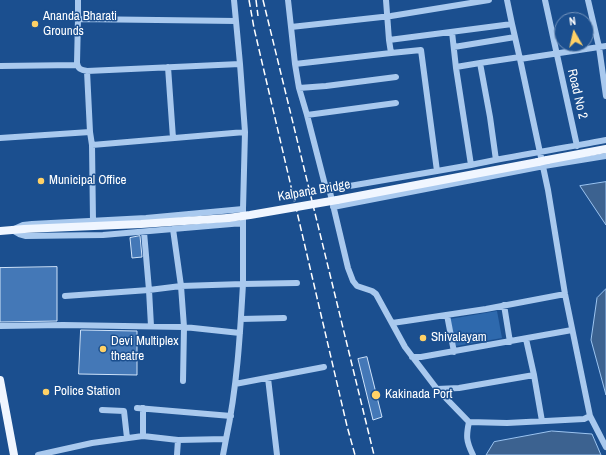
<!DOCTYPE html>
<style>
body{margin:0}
#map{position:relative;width:606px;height:455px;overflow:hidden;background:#1b4f8f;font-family:"Archivo Narrow",sans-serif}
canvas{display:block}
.north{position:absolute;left:554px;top:12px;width:40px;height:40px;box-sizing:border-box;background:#1b4f8f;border:1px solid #7695bc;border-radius:50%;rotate:352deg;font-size:11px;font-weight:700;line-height:16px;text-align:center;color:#fff}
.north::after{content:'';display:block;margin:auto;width:14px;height:18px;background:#ffd166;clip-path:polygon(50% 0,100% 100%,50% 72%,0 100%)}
</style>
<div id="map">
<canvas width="606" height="455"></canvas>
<div class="north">N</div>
</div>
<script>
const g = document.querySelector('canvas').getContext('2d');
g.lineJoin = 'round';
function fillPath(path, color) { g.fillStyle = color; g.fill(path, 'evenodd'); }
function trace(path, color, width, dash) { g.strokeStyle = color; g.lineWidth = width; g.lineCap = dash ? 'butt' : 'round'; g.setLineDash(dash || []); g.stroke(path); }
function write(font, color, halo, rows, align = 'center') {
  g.font = font + ' "Archivo Narrow",sans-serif'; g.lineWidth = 3; g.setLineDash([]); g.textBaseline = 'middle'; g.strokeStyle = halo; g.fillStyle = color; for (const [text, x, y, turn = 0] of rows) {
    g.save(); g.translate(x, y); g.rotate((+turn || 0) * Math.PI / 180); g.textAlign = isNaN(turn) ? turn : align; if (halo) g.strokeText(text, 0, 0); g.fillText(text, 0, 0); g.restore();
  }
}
fillPath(new Path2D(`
 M497,311L502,338L456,346L450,319Z`), '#2e69ad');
const water = new Path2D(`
 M606,182V225L580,186Z
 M606,289V395L591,340L597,298Z
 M552,431L592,434L601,455H486L494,442Z`);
fillPath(water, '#3c6290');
trace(water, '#9cc4f0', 1);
const building = new Path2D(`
 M140,236L142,257L132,258L130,238Z
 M57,267V321L0,322V268Z
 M81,330L137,331V375L79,374Z
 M367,357L382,417L373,420L358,359Z`);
fillPath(building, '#4478b7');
trace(building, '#cfe3fa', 1);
trace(new Path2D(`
 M78,0V19L236,21L234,0
 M288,0L291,27L391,16L489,0
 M386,0L389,40L512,24
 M545,0L577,146
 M588,0L599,47L606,96
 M78,19L77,63C78,69 81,70 87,71L240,64
 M291,27L295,64L391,53L389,40
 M452,32L456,68L471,165C516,155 561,149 606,140
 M454,47L515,37
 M391,53L421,50L437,171L471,165
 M520,59L606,46
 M480,63L520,57
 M295,64L299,88L326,86L396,77
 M0,66L77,65
 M168,67L173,138
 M456,67L480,63L490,117L496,160
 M87,71L90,132L92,145L245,132L240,64L236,21
 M299,88L307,115L396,103
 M307,115L324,181C325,186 327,188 332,189L437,171
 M0,138L90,132
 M92,145L93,221
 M329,188L348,268L353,281L357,286L372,291L376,294L405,347L437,389L469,422L507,423L584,419L590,416L565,294L548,190L520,59L512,24L507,0
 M333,207L544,166L606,156
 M243,223L103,235L26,236L19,234L12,230L23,225L32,224L146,218L243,209
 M144,232L149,290L151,326
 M65,296L149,290L181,286L243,284V209L245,132
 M504,305L510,342
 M447,315L454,352
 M241,319L284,318
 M392,323L406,321L486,309L565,294
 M0,326L63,325L184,327L181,286L173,229
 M526,339L534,375
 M412,357H421L572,330
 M268,378L277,455
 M183,381L184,327L240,333
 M235,384L324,367
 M437,389L459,388L534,375L542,421
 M137,408L231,416
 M143,408V436
 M102,410L124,411L127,438
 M590,416L606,447
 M469,422C466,436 466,441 473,455
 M38,455L92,443L143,436L178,440L226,439C237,388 240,336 243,284L297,283
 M177,455L178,440
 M223,455L226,439`), '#a9c9ee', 6);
trace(new Path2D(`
 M547,160L606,149
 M337,200L538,162
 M0,231L24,229L141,224L228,218
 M0,380L14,455`), '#f0f6ff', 8);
trace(new Path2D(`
 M249,0L254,28L347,426L355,455
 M256,0L258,16
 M263,0L374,455`), '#fff', 1.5, [7, 3]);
trace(new Path2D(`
 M538,162L547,160
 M228,218L250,215L337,200`), '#f0f6ff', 8);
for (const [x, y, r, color] of [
 [35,24,4,"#ffd166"],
 [41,181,4,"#ffd166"],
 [423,338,4,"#ffd166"],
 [103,349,4,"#ffd166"],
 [46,392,4,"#ffd166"],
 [376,395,5,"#ffd166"]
]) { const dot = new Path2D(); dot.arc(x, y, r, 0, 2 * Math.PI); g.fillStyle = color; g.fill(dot); trace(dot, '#1b4f8f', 1.5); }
write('13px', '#fff', '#1b4f8f', [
 ["Ananda Bharati",43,17],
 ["Grounds",43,32],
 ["Municipal Office",49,181],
 ["Shivalayam",431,338],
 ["Devi Multiplex",111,342],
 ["theatre",111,357],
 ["Police Station",54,392],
 ["Kakinada Port",385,395]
], 'left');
write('13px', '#fff', '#1b4f8f', [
 ["Road No 2",577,94,77],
 ["Kalpana Bridge",314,191,-10]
]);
</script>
